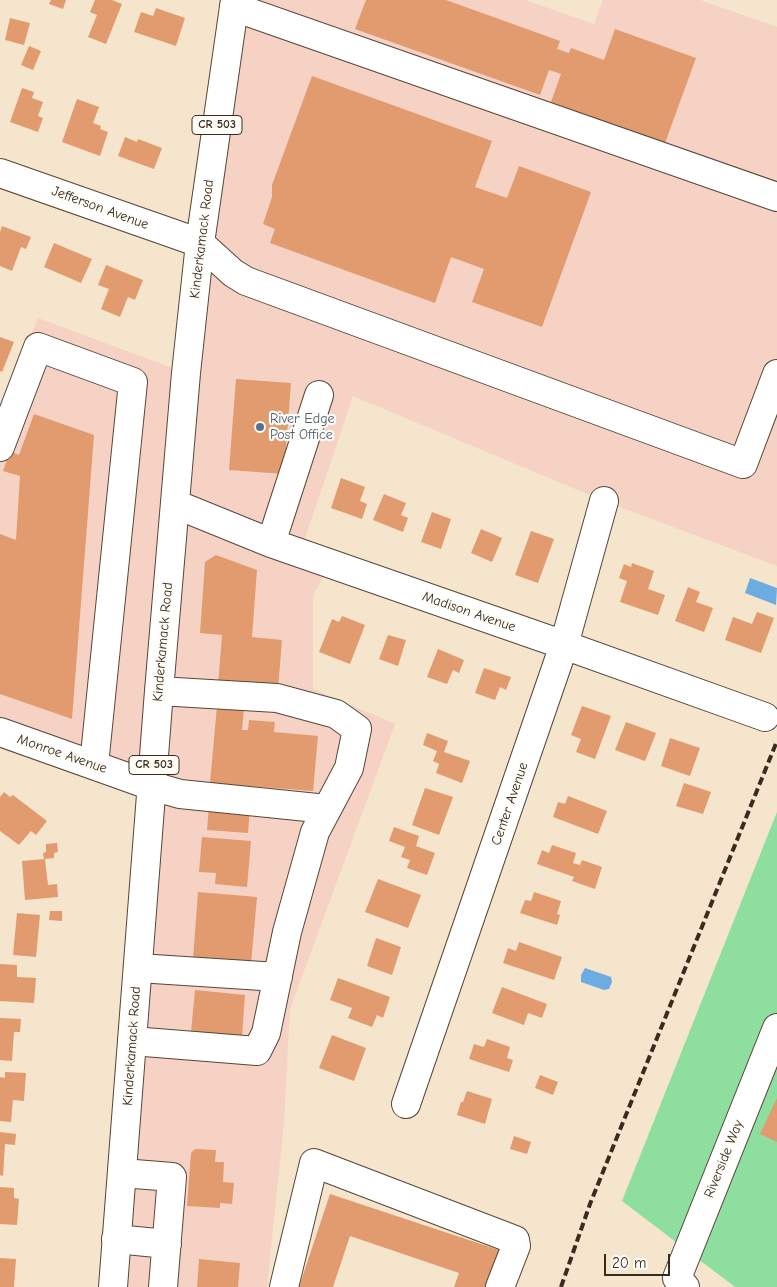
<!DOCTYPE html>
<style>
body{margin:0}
#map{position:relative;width:777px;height:1287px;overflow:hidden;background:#f4e5cc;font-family:"Comic Neue",sans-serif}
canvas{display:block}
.scale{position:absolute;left:604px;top:1254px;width:66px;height:22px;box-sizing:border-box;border:2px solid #3b2a1e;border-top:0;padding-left:6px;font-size:15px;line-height:18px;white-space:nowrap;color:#3b2a1e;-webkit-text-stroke:4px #fdfcf7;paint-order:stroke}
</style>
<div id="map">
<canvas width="777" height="1287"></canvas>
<div class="scale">20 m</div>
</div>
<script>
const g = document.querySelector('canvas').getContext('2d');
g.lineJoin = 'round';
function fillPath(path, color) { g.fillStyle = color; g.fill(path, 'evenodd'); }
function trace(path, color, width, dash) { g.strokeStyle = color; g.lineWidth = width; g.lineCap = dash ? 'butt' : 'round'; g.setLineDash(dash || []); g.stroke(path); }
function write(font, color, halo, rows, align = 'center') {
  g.font = font + ' "Comic Neue",sans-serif'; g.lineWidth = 4.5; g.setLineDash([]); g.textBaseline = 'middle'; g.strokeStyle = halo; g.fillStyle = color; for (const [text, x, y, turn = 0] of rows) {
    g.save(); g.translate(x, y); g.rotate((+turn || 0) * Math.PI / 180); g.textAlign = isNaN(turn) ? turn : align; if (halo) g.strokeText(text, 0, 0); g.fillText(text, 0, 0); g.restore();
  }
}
fillPath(new Path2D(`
 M235,0H525L594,24L603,0H700L777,27V566L604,501L353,396L300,553L330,565L313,595V689L395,724L290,1009L284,1122L267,1287H113L152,786L0,732V411L38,318L186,373Z`), '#f5d2c3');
fillPath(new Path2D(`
 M777,812V1287H735L622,1201Z`), '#8edf9f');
fillPath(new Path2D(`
 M750,578L777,588L776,605L745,593Z
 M585,968L611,977L612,982L609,989L604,990L581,982V975Z`), '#6dace0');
fillPath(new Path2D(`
 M51,0H66L63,9L49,4Z
 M95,0H112L122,4L106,44L88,37L97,15L90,12Z
 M366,0H446L560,41L557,49L569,53L571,48L604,60L615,29L696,58L665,143L551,102L561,74L549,70L540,95L355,29Z
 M156,8L185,18L176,46L134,32L141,12L153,16Z
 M10,18L30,23L24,45L5,40Z
 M29,46L41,51L33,70L21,65Z
 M312,76L492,141L475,187L507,198L519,166L591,192L542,327L472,302L484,269L451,257L435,303L270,243L275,229L263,224L272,197V185Z
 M22,88L34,92L32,98L43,102L38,116L43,118L38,132L10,122Z
 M77,99L99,107L93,123L101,126L100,129L108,132L100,156L62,142Z
 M125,137L137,142L138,139L162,148L154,169L118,156Z
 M2,226L31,237L26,249L21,247L12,271L0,266V232Z
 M54,243L92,259L81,283L44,267Z
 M106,265L143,280L135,300L128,297L120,317L101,309L109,289L98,285Z
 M0,337L14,342L2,372L0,371Z
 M236,379L291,383L284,474L229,470Z
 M34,414L94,435L72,719L0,694V534L16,540L20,476L3,471L10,451L19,455Z
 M341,478L365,487L360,501L367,504L362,519L331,508Z
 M384,494L406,503L401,515L408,518L403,532L373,520Z
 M432,512L451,519L441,549L421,542Z
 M481,529L502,538L492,562L471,553Z
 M531,531L554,539L538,583L515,575Z
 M216,555L257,570L252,637L282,640L278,689L218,685L222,635L200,633L205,562Z
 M632,563L654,571L648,589L665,595L658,615L620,602L627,581L619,578L624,564L631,567Z
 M688,587L700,592L696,602L713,608L704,632L675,621Z
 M757,612L774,618L761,653L725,640L733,617L752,624Z
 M342,616L365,625L350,664L319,652L332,619L339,622Z
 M388,635L406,640L398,666L379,659Z
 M438,649L464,660L459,673L453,670L447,684L427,677Z
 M484,668L511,677L506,690L500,687L495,700L475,693Z
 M217,706L244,708L242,730H248L249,720L275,722L274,732L318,736L313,791L210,783Z
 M582,706L611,716L595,759L576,752L581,739L571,735Z
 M626,722L656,733L645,761L615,750Z
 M427,733L448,741L444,752L470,761L462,783L436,773L439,764L433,761L437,751L423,745Z
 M670,738L700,748L690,776L661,766Z
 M684,783L711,792L703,814L676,806Z
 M425,788L453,797L439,835L412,825Z
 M4,792L10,797L13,795L47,821L36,835L31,831L19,845L0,831V797Z
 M568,796L607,811L598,834L553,817L558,802L565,804Z
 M209,806L250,808L248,833L207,830Z
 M394,827L419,836L416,846L435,853L427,875L407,868L410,860L401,857L405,847L389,841Z
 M202,837L251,841L247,887L215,884L216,873L199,872Z
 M57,843L58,852L54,853V858L45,859L48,885L57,884L58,897L25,900L22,861L44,859L43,853L46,852V844Z
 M552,845L576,853L573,863L580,865L582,860L602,867L595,889L572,881L574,877L537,864L542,850L549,853Z
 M378,879L421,895L408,928L365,912Z
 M198,892L257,897L251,964L193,959Z
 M534,892L561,901L557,914L560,915L557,925L520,913L525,900L531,901Z
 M50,911H62V921L49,920Z
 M17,913L40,915L36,957L13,955Z
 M376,938L401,947L392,975L367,966Z
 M519,942L562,957L554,980L503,963L508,948L516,951Z
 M0,964L17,965V977L36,978L34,1003L0,1001Z
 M338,978L390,997L383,1018L377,1015L372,1027L348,1018L352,1008L330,1000Z
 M502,987L547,1004L542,1018L528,1013L524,1025L492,1013Z
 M195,990L245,995L242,1037L191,1032Z
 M0,1018L21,1019L20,1032H14L12,1061L0,1060Z
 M332,1035L366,1048L354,1081L319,1068Z
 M487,1039L510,1047L507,1058L513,1060L509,1072L469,1059L474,1044L484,1047Z
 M5,1072L26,1073L24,1101L13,1100L11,1122L0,1121V1077L5,1078Z
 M540,1075L558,1082L553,1095L535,1088Z
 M467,1091L492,1099L485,1124L457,1115L461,1102H463Z
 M777,1098V1142L760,1134Z
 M0,1132L16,1134L15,1145L5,1144L3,1176L0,1175Z
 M514,1136L531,1142L527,1154L510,1149Z
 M195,1149L216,1150L215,1162H224L223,1182L234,1183L232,1204L220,1203V1208L187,1206L191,1153Z
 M0,1187L14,1188V1198L19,1199L17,1225L0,1224Z
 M330,1194L505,1252L493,1287H454L459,1273L350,1236L333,1287H299Z
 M0,1258L16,1259L14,1287H0Z
 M199,1259L240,1263L238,1287H197Z`), '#e19b6f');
const minor = new Path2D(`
 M234,7L777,197
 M0,173L200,243L233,273L246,281L743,464L777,374
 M0,447L38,347L133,382L94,765
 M175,504L271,543L564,645L765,717
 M271,543L319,395
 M0,732L152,786L180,794L327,809
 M138,968L278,977
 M132,1041L257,1051L266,1033L287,932L315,832L349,768L357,729L336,714L277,698L159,691
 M406,1104L564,645L604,501
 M122,1173L172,1177L163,1287
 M116,1239L167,1244
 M284,1287L314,1163L515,1240L516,1246L500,1287
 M685,1287L677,1278L777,1028`);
const major = new Path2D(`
 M113,1287L159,691L186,373L200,243L235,0`);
trace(minor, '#574638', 30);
trace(major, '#574638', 30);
trace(minor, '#fff', 28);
trace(major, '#fff', 28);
trace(new Path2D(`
 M561,1287L590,1204L777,741`), '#3b2a1e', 4, [8, 4]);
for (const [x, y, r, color] of [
 [260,427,5,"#5c6f8a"]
]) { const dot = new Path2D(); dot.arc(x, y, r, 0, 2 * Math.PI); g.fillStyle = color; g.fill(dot); trace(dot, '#fdfcf7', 2); }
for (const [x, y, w] of [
 [217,125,50],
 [154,765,50]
]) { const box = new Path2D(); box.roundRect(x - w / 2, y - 9.5, w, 19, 4); g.fillStyle = '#fdfcf7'; g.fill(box); trace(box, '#3b2a1e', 1); }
write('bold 12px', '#3b2a1e', null, [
 ["CR 503",217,125],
 ["CR 503",154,765]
]);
write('14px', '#3b2a1e', '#fdfcf7', [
 ["Jefferson Avenue",100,208,20],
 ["Kinderkamack Road",202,239,-83],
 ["Madison Avenue",469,612,19],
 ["Kinderkamack Road",163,642,-85],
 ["Monroe Avenue",62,754,19],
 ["Center Avenue",510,804,-71],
 ["Kinderkamack Road",132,1046,-86],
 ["Riverside Way",724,1159,-68]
]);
write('14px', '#4e5e75', '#fdfcf7', [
 ["River Edge",270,419],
 ["Post Office",270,435]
], 'left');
</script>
